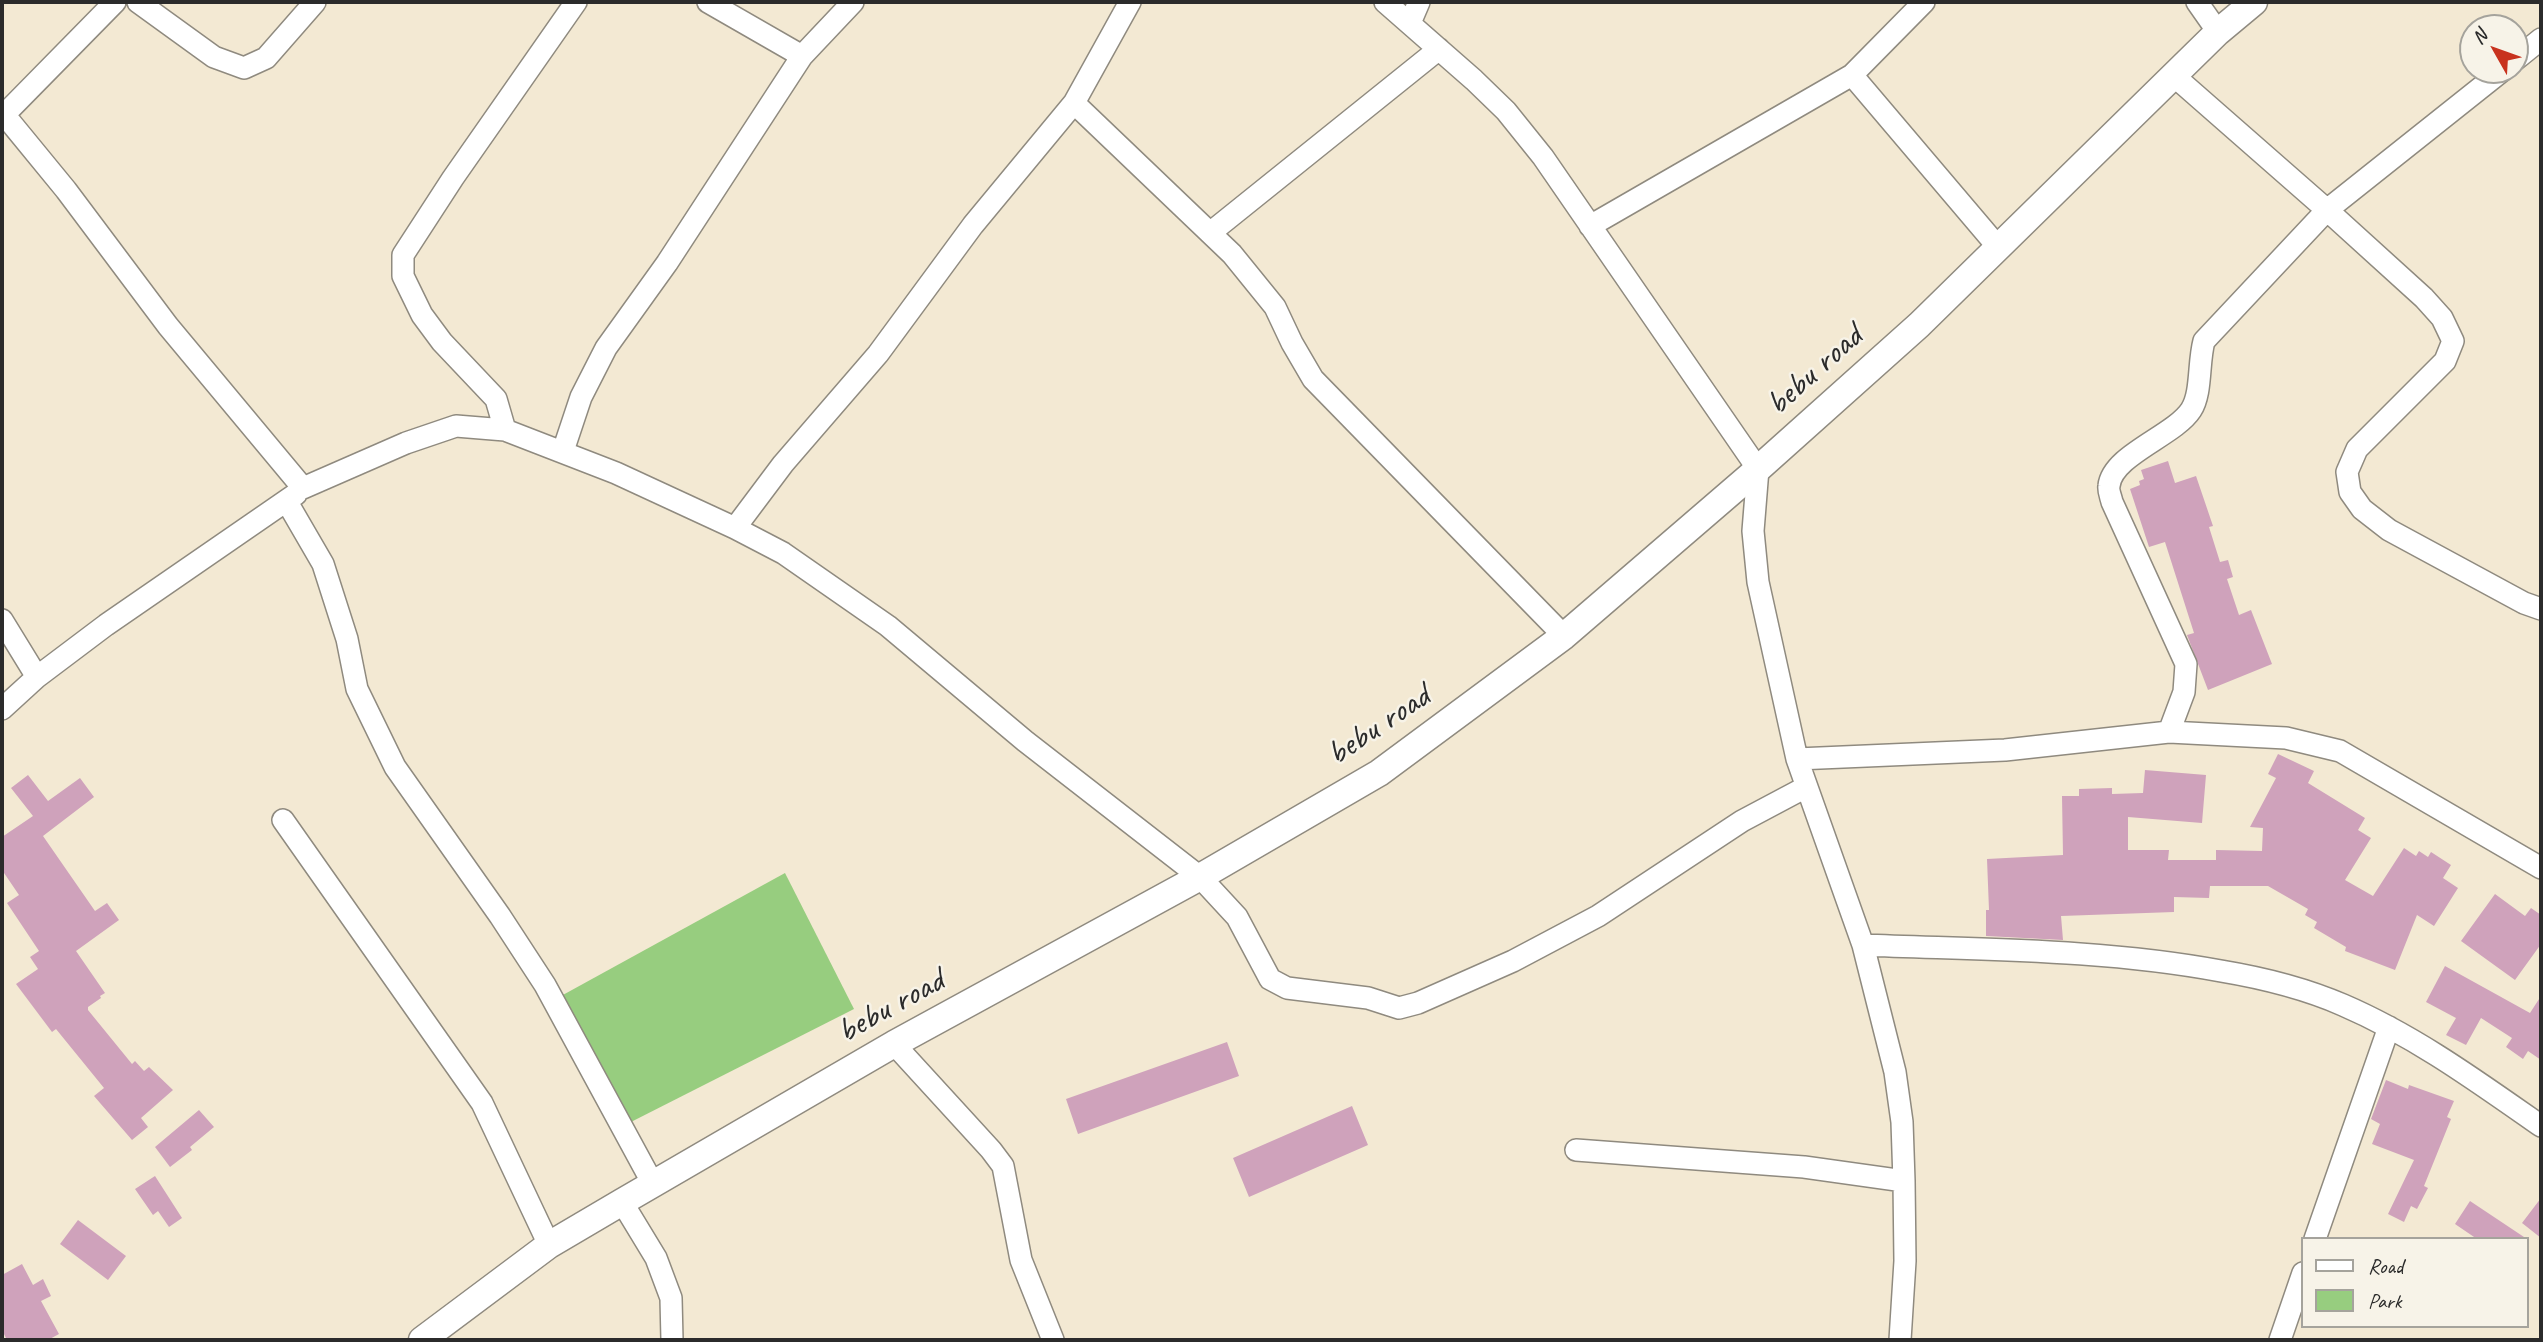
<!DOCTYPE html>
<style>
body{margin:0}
#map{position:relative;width:2543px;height:1342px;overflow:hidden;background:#f3e9d3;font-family:Caveat,sans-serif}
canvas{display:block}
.frame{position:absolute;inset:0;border:4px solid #2b2b2b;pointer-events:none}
.legend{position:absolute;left:2301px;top:1237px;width:228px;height:91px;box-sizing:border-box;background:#f7f3e8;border:2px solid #a5a39c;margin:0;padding:9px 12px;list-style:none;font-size:21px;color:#2b2b2b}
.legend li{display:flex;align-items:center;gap:14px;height:35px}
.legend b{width:35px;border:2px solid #a5a39c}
.north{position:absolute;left:2459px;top:14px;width:70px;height:70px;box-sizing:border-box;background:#f7f3e8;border:2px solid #a5a39c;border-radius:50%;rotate:310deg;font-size:19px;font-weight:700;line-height:28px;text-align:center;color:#2b2b2b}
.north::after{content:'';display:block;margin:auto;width:24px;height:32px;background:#c8321e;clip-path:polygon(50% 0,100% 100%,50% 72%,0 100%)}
</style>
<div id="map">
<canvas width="2543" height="1342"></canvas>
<div class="frame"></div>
<ul class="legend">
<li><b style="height:9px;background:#fff"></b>Road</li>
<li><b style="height:19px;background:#97cd7f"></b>Park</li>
</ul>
<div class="north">N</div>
</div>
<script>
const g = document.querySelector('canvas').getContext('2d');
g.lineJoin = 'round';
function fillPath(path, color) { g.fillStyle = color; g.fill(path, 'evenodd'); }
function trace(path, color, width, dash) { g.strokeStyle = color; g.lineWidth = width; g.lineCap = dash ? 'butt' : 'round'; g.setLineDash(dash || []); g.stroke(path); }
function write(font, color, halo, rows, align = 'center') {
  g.font = font + ' Caveat,sans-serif'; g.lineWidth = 5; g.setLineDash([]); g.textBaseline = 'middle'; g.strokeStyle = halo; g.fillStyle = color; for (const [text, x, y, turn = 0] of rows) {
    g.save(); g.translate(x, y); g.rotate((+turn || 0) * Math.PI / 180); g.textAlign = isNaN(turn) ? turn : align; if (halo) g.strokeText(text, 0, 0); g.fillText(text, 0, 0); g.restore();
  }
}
fillPath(new Path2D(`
 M785,873L854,1009L627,1124L561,996Z`), '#97cd7f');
fillPath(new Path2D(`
 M2168,461L2175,483L2196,476L2213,526L2209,527L2220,562L2228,560L2233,577L2227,579L2239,615L2251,610L2272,664L2208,690L2187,635L2194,633L2165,542L2149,547L2130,489L2140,485L2139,481L2144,479L2141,470Z
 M2278,754L2314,771L2308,783L2365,818L2358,830L2371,838L2345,880L2373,896L2404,848L2416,856L2419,851L2428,857L2431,852L2451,865L2443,878L2458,888L2434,926L2417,915L2395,970L2345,951L2346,947L2314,928L2317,922L2305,915L2308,909L2268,886H2210L2209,898L2174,897V912L2061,916L2063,940L1986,936V910H1989L1987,859L2063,855L2062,796H2079V789L2112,788V794L2143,793L2145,770L2206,775L2202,823L2128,817V850H2169L2168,860H2216V850L2262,851L2263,828L2250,827L2276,778L2268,774Z
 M28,775L48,801L80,778L94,797L43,836L95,911L107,903L119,920L76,951L105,993L100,996L101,998L88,1007V1010L132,1064L135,1061L144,1071L149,1067L173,1090L141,1118L148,1127L132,1140L94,1096L104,1088L56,1029L52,1032L16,984L38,969L30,957L39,951L7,903L19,895L2,870V837L33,816L11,788Z
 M2495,894L2525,916L2531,908L2541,915V944L2515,980L2461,941Z
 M2445,966L2530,1013L2541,996V1060L2528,1051L2523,1059L2506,1047L2512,1038L2481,1018L2466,1045L2446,1035L2456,1018L2426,1002Z
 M1227,1042L1239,1076L1078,1134L1066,1099Z
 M2386,1080L2408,1089L2409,1085L2454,1101L2447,1117L2451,1119L2424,1186L2428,1188L2417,1209L2411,1206L2404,1222L2388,1214L2414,1160L2372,1144L2380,1124L2371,1119Z
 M1352,1106L1368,1145L1249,1197L1233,1158Z
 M199,1110L214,1127L190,1147L192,1150L170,1167L155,1147Z
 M155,1176L182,1218L169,1227L158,1211L153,1215L135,1189Z
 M2541,1198V1238L2522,1223Z
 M2470,1201L2527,1239H2477L2455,1224Z
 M78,1220L126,1256L108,1280L60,1244Z
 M22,1264L33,1285L43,1279L51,1296L41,1301L59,1334L48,1340H7L2,1330V1275Z`), '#cfa2bb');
const minor = new Path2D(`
 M138,2L214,57L244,68L266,58L315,2
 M708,2L802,56
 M1385,2L1474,80L1506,111L1543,157L1758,469L1753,531L1758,582L1797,759L1863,945L1895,1072L1902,1122L1904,1181L1905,1261L1900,1340
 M1924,2L1852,75L1998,247
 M2197,2L2218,32
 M1410,23L1419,2
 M2515,60L2541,39
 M2173,75L2327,210L2424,298L2442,318L2453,341L2445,361L2357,449L2347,472L2350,492L2362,509L2389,530L2524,603L2541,609
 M1074,103L1232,254L1275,307L1292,343L1313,379L1564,636
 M2,112L66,190L168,326L303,488L406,443L456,426L505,430L616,473L735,528L783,553L888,626L1025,741L1200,877L1237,917L1270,979L1287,988L1368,998L1399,1008L1418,1003L1513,961L1598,916L1742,821L1806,787
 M2,117L115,2
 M1590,226L1852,75
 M1210,233L1439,49
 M505,430L496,399L442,342L422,315L403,276V255L453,178L576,2
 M563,451L581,397L606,348L667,263L802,56L853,2
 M287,502L323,564L347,639L357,689L395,767L500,916L545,985L653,1184
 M735,528L783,464L878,354L973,225L1074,103L1130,2
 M2,620L37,677
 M2,709L37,677L106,625L296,494
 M2169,732L2184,692L2186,664L2112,502C2111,497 2108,491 2109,486C2112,455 2174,436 2191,410C2202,393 2198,363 2204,341L2327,210L2503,70
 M1797,759L2005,750L2169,732L2286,738L2340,751L2541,868
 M283,820L482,1103L549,1245
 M1863,945C1983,950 2103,949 2221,971C2263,978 2304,988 2343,1005C2415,1036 2478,1082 2541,1126
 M894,1044L991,1150L1003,1166L1021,1260L1053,1340
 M1576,1150L1804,1167L1904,1181
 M622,1202L656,1258L671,1298L672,1340
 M2315,1239L2389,1027
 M2280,1340L2303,1273`);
const tertiary = new Path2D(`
 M422,1340L549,1245L622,1202L894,1044L1200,877L1379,773L1564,636L1758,469L1919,325L2218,32L2254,2`);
trace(minor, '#8f8a7f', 24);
trace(tertiary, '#8f8a7f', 29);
trace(minor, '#fff', 21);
trace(tertiary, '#fff', 26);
write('35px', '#2b2b2b', '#f7f3e8', [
 ["bebu road",1815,371,-42],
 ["bebu road",1379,726,-34],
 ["bebu road",891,1007,-29]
]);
</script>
